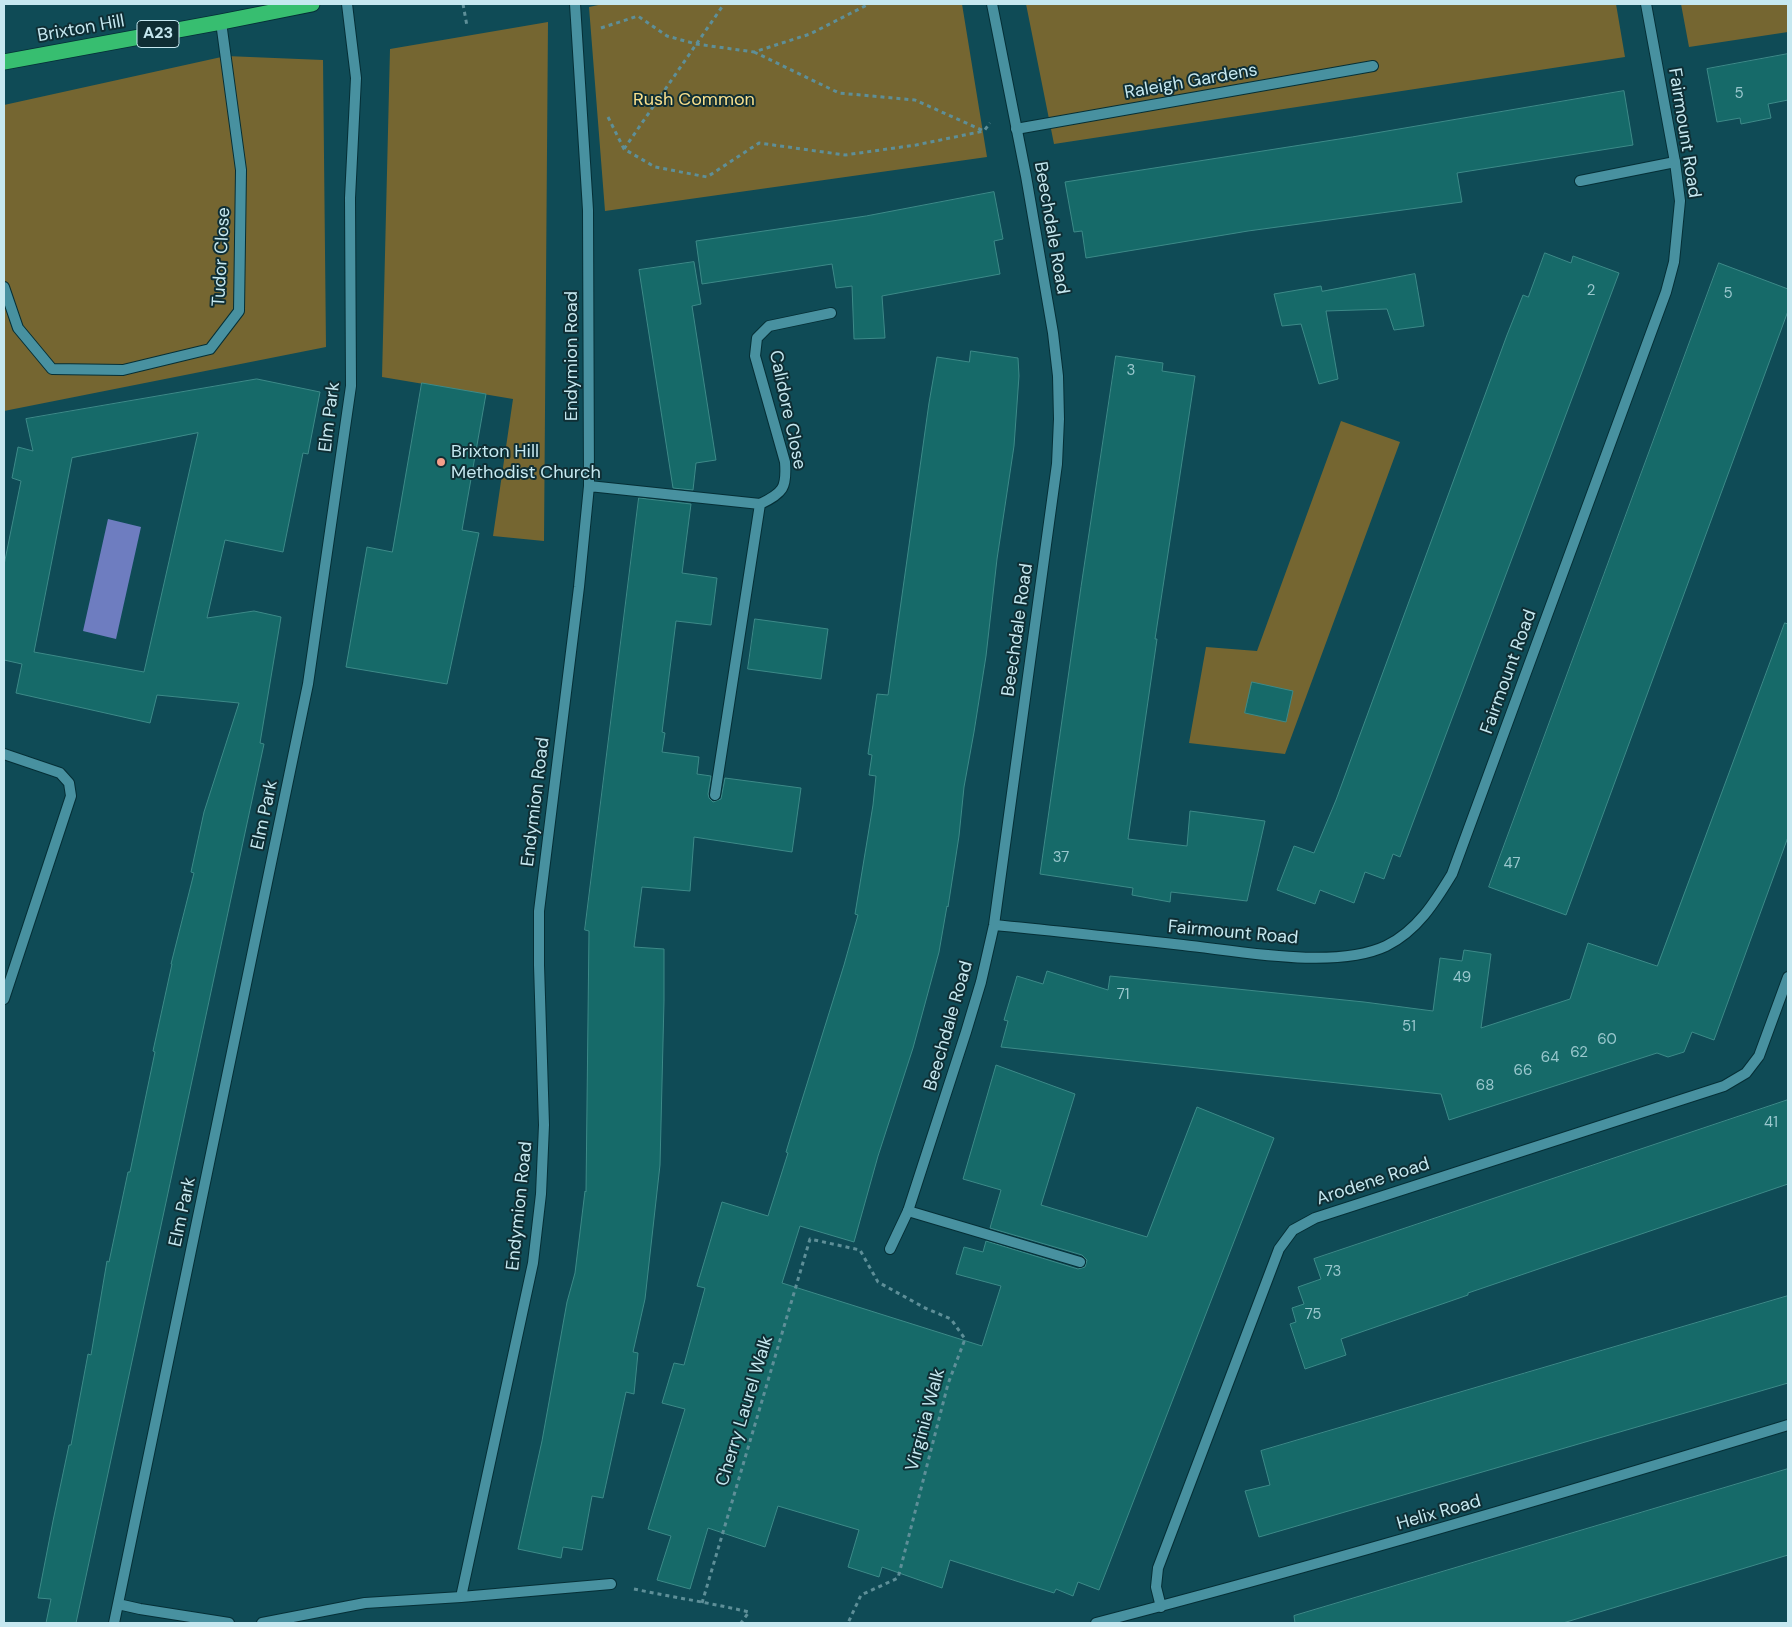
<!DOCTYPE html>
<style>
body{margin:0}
#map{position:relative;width:1792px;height:1627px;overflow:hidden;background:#0f4b56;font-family:"DM Sans",sans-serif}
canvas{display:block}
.frame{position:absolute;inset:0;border:5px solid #c6e8f0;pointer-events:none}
</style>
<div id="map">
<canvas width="1792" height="1627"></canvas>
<div class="frame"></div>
</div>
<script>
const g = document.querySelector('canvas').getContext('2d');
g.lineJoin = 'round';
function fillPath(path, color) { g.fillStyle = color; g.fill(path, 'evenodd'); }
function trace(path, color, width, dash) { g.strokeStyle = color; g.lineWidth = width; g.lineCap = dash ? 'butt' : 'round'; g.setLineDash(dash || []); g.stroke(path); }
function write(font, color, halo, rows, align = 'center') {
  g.font = font + ' "DM Sans",sans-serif'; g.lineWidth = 4; g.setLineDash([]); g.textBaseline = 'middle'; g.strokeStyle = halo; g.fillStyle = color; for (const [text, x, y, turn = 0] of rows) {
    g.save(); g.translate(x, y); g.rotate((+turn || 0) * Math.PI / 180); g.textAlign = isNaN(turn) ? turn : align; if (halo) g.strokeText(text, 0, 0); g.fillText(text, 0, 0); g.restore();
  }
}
fillPath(new Path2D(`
 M603,4H962L987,157L605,211L589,7Z
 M1026,4H1616L1625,57L1054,144Z
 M1681,4H1788V32L1689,47Z
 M548,22L544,541L493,536L513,399L382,377L390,49Z
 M226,56L323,60L326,347L4,411V105Z
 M1341,421L1400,442L1285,754L1189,743L1206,647L1257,651Z`), '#756631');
fillPath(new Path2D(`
 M108,519L141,527L116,639L83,631Z`), '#6e7dc0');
const building = new Path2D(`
 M1788,54V100L1768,104L1771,118L1741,124L1740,118L1717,122L1707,69Z
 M1624,91L1633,145L1457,173L1462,202L1248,231L1086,258L1082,231L1074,232L1065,182L1352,137Z
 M994,192L1003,239L994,241L1000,274L882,296L885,338L854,339L852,286L836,288L832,264L702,284L696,241L866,216Z
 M1545,253L1571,263L1573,256L1619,273L1400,857L1393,854L1384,879L1365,872L1354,903L1320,890L1315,904L1277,890L1294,846L1314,853L1336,800L1507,335L1523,295L1528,297Z
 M694,262L701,304L692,306L716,460L696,463L693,490L673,488L639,270Z
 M1719,263L1788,289V311L1566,915L1489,887Z
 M1415,274L1424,326L1394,330L1387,309L1326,311L1338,379L1319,384L1301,324L1282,326L1274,294L1321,286L1322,291Z
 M971,351L1018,358L1019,376L1014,446L997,559L986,656L974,732L964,787L959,836L948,907L947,906L939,952L913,1048L878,1156L854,1242L800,1226L782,1283L982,1346L1001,1286L956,1274L964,1247L983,1252L986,1241L1078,1269L1085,1267L1087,1260L1082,1255L990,1228L1001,1190L963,1179L996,1065L1075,1094L1041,1205L1147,1237L1197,1107L1274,1138L1099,1590L1078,1582L1073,1596L1056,1589L1054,1593L950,1560L942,1588L882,1567L879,1577L848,1567L859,1530L778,1506L765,1547L708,1528L690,1589L657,1580L671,1536L648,1529L685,1409L662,1403L674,1363L684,1365L705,1288L697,1286L722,1202L768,1216L788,1153L786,1152L792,1132L844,965L858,915L855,914L873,805L876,776L869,775L872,755L868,754L877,694L888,695L929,403L937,357L969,362Z
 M1116,356L1163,363L1162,371L1195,376L1155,639H1157L1128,839L1187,846L1190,811L1265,821L1247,901L1171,892L1170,902L1132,895L1133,888L1040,874L1081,587Z
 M257,379L320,392L308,454L303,453L283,552L225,540L207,618L254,611L281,617L260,743L264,744L76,1623H46L51,1599L38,1598L53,1521L69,1445H71L88,1354L91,1355L107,1261L109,1262L128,1172H130L155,1052L153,1051L172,964H171L194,873L191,872L204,812L239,703L157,695L150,723L16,693L22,664L4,660V565L21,481L12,478L18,447L33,451L26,419ZM198,433L144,672L34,652L72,458Z
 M422,383L486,394L462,530L479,533L447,684L346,667L367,547L392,552Z
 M639,498L691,504L682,573L717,578L711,625L676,621L662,732L665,733L662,752L699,757L697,774L711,776L708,794L709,798L713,802L721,799L725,778L801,788L792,852L694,837L690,891L642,887L634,947L664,949V1001L660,1165L645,1299L633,1352L638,1353L634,1394L626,1392L603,1498L592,1496L582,1550L563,1547L561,1558L518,1549L542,1441L567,1302L575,1273L585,1191L586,1192L589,931L585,930Z
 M755,619L828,629L821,679L748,669Z
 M1785,623L1788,624V837L1714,1040L1692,1032L1684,1052L1668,1057L1657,1053L1449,1120L1441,1094L1001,1047L1008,1021L1004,1020L1017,976L1043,984L1047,971L1108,990L1110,976L1364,1002L1433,1011L1440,958L1462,961L1464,950L1491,954L1481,1028L1570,999L1588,943L1657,966Z
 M1252,682L1293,691L1286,722L1245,713Z
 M1788,1100V1184L1468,1293V1295L1341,1339L1346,1355L1305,1369L1290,1324L1296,1322L1292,1308L1304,1304L1298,1287L1321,1279L1314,1259Z
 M1788,1296V1383L1259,1537L1245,1491L1270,1485L1261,1451Z
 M1788,1469V1555L1563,1623H1295L1294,1616Z`);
fillPath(building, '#166a69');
trace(building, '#3d8a88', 1);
const lane = new Path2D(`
 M1016,129L1373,66
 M1580,181L1675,162
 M4,287L18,328L52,369L123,370L210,349L239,311L241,170L221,22
 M908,1211L1080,1262`);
const street = new Path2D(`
 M589,486L760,504C783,493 787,488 785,462L755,356L757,338L769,326L831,313
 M4,754L60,773L69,783L71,796L4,999
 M715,795L760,504
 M994,925C1057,931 1120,938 1183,945C1239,951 1335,970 1386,946C1417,931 1435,902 1452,874L1666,292L1674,262L1680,201L1675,162L1646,4
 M890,1249L908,1211L966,1032L981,982L994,925L1057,464L1059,419L1058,376L1053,333L1026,176L992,4
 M461,1597L533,1263L541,1194L544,1125L539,965V911L579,587L589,486L588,210L575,4
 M118,1604L140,1609L229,1623
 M1161,1607L1156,1587L1158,1568L1279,1249L1293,1230L1315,1218L1724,1086L1746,1073L1759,1056L1788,977
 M114,1623L308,684L351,386L350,198L356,78L347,4
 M262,1623L365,1603L461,1597L611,1584
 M1096,1623C1328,1563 1558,1495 1788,1425`);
const highway = new Path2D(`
 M4,62L221,22L312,4`);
trace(lane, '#052f36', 12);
trace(street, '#052f36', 12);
trace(highway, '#052f36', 17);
trace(new Path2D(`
 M463,4L467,26
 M601,28L638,16L667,36L696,44L754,52L810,34L869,4
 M754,52L839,93L915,100L984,131L990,123
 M608,117L624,149L655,167L707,177L759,143L845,155L916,145L984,131
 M624,149L724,4
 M634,1589C672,1597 711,1603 749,1612L741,1623
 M702,1603L810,1239L860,1250L878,1282L925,1308L951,1319L965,1339L948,1384L898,1578L861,1595L848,1623`), '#5e8f98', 3, [4, 4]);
trace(lane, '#4891a0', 10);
trace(street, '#4891a0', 10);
trace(highway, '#37be70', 15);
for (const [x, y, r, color] of [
 [441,462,5,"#f49e8a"]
]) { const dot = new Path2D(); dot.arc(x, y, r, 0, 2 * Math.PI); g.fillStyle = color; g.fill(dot); trace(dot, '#0f2e34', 2); }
write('15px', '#9ac8ce', null, [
 ["5",1739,94],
 ["2",1591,291],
 ["5",1728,294],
 ["3",1131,371],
 ["37",1061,858],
 ["47",1512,864],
 ["49",1462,978],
 ["71",1123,995],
 ["51",1409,1027],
 ["60",1607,1040],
 ["62",1579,1053],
 ["64",1550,1058],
 ["66",1523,1071],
 ["68",1485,1086],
 ["41",1771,1123],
 ["73",1333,1272],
 ["75",1313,1315]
]);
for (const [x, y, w] of [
 [158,34,42]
]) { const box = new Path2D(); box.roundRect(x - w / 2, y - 13.5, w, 27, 4); g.fillStyle = '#0f2e34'; g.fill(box); trace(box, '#c6e8f0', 1); }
write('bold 16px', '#c6e8f0', null, [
 ["A23",158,34]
]);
write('18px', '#c6e8f0', '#0f2e34', [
 ["Brixton Hill",81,29,-10],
 ["Raleigh Gardens",1191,82,-10],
 ["Fairmount Road",1684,133,81],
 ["Beechdale Road",1051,228,80],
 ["Tudor Close",222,257,-87],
 ["Endymion Road",572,356,-90],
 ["Calidore Close",787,410,78],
 ["Elm Park",330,417,-83],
 ["Beechdale Road",1018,630,-82],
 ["Fairmount Road",1509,672,-70],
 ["Endymion Road",536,802,-83],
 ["Elm Park",265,815,-78],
 ["Fairmount Road",1233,933,5],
 ["Beechdale Road",949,1026,-74],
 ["Arodene Road",1373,1182,-18],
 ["Endymion Road",520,1206,-84],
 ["Elm Park",183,1212,-78],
 ["Cherry Laurel Walk",745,1411,-73],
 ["Virginia Walk",926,1420,-75],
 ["Helix Road",1439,1513,-16]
]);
write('18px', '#f9e08d', '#0f2e34', [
 ["Rush Common",694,100]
]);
write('18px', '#c6e8f0', '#0f2e34', [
 ["Brixton Hill",451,452],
 ["Methodist Church",451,473]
], 'left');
</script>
